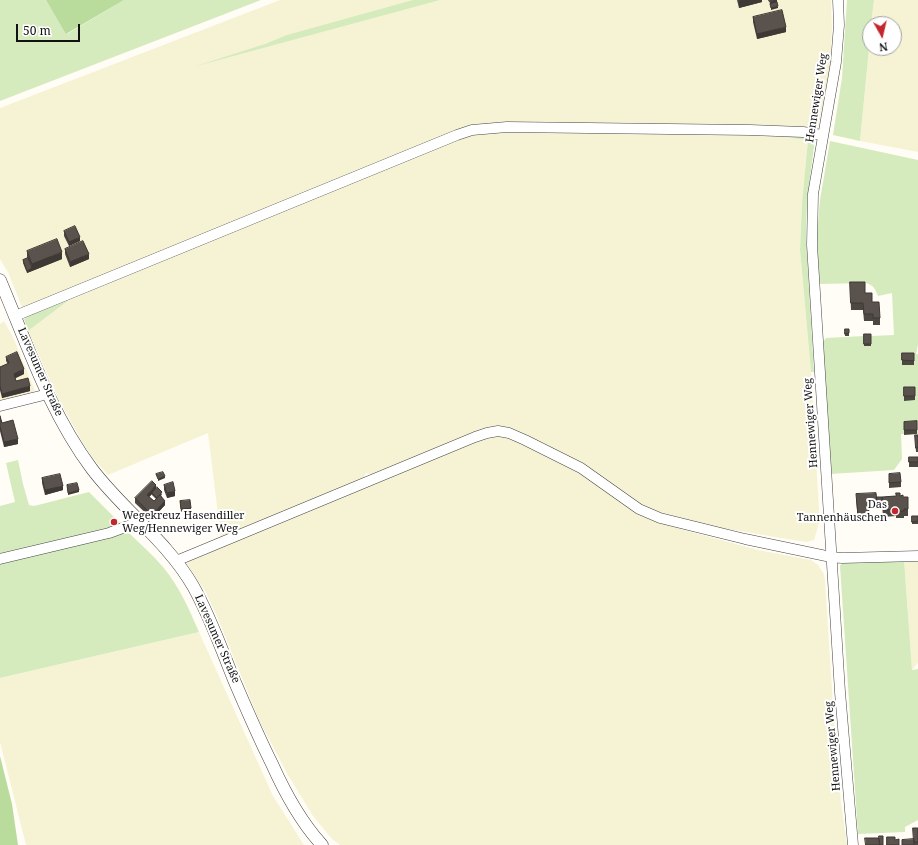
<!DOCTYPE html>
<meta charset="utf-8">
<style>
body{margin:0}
#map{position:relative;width:918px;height:845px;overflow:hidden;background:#fffdf5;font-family:"Noto Serif",serif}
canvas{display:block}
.north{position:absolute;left:862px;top:16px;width:40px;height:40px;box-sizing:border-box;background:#fff;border:1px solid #a0a0a0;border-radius:50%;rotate:172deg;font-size:11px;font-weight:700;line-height:16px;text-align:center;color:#111}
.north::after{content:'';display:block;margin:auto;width:14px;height:18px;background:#c4262e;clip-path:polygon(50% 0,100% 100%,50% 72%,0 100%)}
.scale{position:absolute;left:16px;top:24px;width:64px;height:18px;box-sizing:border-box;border:2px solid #111;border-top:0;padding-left:5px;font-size:12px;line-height:14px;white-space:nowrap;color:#111;-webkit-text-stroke:3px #fff;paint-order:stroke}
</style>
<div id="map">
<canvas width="918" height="845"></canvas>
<div class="north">N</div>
<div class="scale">50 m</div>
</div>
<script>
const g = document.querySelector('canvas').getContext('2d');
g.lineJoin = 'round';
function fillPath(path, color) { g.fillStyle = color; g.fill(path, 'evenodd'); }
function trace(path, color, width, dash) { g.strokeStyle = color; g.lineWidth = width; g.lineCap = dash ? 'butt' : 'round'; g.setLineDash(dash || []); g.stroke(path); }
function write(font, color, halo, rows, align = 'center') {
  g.font = font + ' "Noto Serif",serif'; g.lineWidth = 4; g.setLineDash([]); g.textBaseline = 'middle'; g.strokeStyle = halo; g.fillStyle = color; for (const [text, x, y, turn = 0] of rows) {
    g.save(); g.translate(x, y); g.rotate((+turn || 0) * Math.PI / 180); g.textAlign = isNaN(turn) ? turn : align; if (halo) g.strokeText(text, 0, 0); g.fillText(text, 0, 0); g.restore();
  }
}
fillPath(new Path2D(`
 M280,0H831L832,27L830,65L818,128L754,126H469L23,310L8,272L0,259V108Z
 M874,0H918V152L860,141L870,38V48H894V24H871Z
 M487,132L762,134L808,140L802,202L800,250L811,372L819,509V523L814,540L807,542L799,541L728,529L702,524L652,510L641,505L579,463L543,443L505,428L373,475L366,473L363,480L221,539L208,433L108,475L93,458L84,445L58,398L28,331L69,300L454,139Z
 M4,321L13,337L35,391L31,393L0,401V324Z
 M501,435L511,438L580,471L646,517L684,530L758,550L811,560L818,565L824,574L825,580L835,737L841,803L847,845H340L332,839L313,816L288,775L259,720L217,616L205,591L187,564L189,560L490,436Z
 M904,559H918V663L912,670Z
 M199,632L273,796L304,845H26L0,742V678Z`), '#f6f3d4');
fillPath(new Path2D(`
 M0,0H46L67,34L124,0H261L0,101Z
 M413,0H440L193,67L265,44L287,35Z
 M847,0H874L871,24H870V38L860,141L833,135L842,78Z
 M776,136L809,137L815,139L807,200L806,237L814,372H811L800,250L802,202L808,140Z
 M830,141L918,160V345L916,354H918V434H901L902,459L894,470L830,474L823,342L826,338L864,336V346L871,336L894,335L892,293L878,296C875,288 873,285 866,283L819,284L817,235L820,200Z
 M69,300L28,331L24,319L28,316Z
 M18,460L23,484L29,505L34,506L89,492L122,525L0,554V506L15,502L6,463Z
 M128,532C139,543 152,554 163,567C179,586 189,609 199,632L0,678V562Z
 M904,559L912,670L918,669V820L905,827V832L858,834L840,566L843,562Z`), '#d5ebbd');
fillPath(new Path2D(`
 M46,0H124L66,34Z
 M0,756L12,804L18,845H0Z`), '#b9dc9c');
const minor = new Path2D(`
 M838,0L839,25L836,62L813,194L812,245L840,692L853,845
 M15,316L457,135L472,130L507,127L750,130L803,132L822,135
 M0,406L48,394
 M0,559L109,533L139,522
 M176,561L475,437L487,433L498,431L509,433L525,440L581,468L639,509L660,518L745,539L831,557L842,558L918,556`);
const tertiary = new Path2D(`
 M0,280C27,344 50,413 92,469C123,510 167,541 193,586C210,616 221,648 234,680C246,708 258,736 272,764C285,793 300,821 322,845`);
trace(minor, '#444', 11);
trace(tertiary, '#444', 13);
trace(minor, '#fff', 10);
trace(tertiary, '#fff', 12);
fillPath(new Path2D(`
 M737,0H762V2L739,8Z
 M753,17L786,32L757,39L753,22Z
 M64,231L80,241L69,246L64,236Z
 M65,249L89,259L70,267L65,254Z
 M27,251L62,259L27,273L23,263V260L27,258Z
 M850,282L865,293L872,302L880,318V325H873V321H864L863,310H851Z
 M845,329H849V336H845Z
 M864,334H871V346H864Z
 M902,353H914V365H902Z
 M6,357L24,374L15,378L16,381L30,391L2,398L0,390V367L8,364L6,361Z
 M904,387H915V400L904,401Z
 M0,416L2,423L18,444L4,447L0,431Z
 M917,421V434L904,435V422Z
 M915,435H918V452H916Z
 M909,457H918V467H909Z
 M889,474L901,482V487L889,488Z
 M42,478L63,490L45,495L42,483Z
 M164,485L175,496L167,498L164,490Z
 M156,489L162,494L161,496L165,505L152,519L135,503V498ZM152,494V495L156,499L154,501L149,497Z
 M900,496L903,497L908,509V516H904V518H896V516L883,517L882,504L869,506V520H858L856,499Z
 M180,501L191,508V510L181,512Z
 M912,516H918V524H912Z
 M913,828H918V845H902L914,839Z`), '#4d4742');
fillPath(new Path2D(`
 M742,0H762V2L739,8V1Z
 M777,0V5L770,4V2Z
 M778,6V8L771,10V8Z
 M786,27V32L757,39V34Z
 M80,237V241L69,246V242Z
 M62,252V259L32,271V264Z
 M89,254V259L70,267V262Z
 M32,268V271L27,273V271Z
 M24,369V374L14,379V374Z
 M30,386V391L2,398V394Z
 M18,439V444L4,447V442Z
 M165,476V478L158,481V479Z
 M156,485V490L147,499V495Z
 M63,486V490L45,495V490Z
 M79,490V492L68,495V493Z
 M175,491V496L167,498V493Z
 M165,501V505L152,519V515Z`), '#3f3936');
const building = new Path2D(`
 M769,0H777L770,2Z
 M777,2L778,6L771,8L770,4Z
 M782,10L786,27L757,34L753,17Z
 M75,226L80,237L69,242L64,231Z
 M57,239L62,252L32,264L27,251Z
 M83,241L89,254L70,262L65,249Z
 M28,258L32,268L27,271L23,260Z
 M850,282H865V293H872V302H879L880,318H873V314H864L863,303H851Z
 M845,329H849V333L845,334Z
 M864,334H871V344H864Z
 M17,352L24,369L14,374L16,381L28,378L30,386L2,394L0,386V367L9,363L6,357Z
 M902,353H914V361L902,360Z
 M904,387H915V396H904Z
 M0,416L2,423L13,420L18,439L4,442L0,426Z
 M917,421V430H904V422Z
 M915,435H918V447L916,448Z
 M909,457H918V462H909Z
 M163,472L165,476L158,479L156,474Z
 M900,473L901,482L889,483V474Z
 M60,474L63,486L45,490L42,478Z
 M152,481L156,485L147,495L154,501L160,495L165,501L152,515L135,498Z
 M173,482L175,491L167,493L164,485Z
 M77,483L79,490L68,493L67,485Z
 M157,487L162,492L157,498L152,493Z
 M876,493L877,501H868L869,515L858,516L856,494Z
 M896,493H900V496L903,495V497H908V509H904V511H896V509L883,510L882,497L896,496Z
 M877,497H882V502L877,503Z
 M190,500L191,508L181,509L180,501Z
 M912,516H918V521L912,522Z
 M913,828H918V842H914Z
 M879,836H883V845H880Z
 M887,837H895V840L899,839V845H887Z
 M865,838H879L880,845H866Z
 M914,839V845H902V840Z`);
fillPath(building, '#5a524d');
trace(building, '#3f3936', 1);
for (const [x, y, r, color] of [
 [895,511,4,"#c4262e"],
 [114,522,4,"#c4262e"]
]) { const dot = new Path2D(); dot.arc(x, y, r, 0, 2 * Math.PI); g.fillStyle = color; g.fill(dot); trace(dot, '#fff', 1.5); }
write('11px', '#111', '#fff', [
 ["Hennewiger Weg",817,98,-81],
 ["Lavesumer Straße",40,372,66],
 ["Hennewiger Weg",811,423,-94],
 ["Lavesumer Straße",217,639,66],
 ["Hennewiger Weg",833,746,-95]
]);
write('11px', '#111', '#fff', [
 ["Das",887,505],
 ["Tannenhäuschen",887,518],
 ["Wegekreuz Hasendiller",122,516,"left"],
 ["Weg/Hennewiger Weg",122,529,"left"]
], 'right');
</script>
